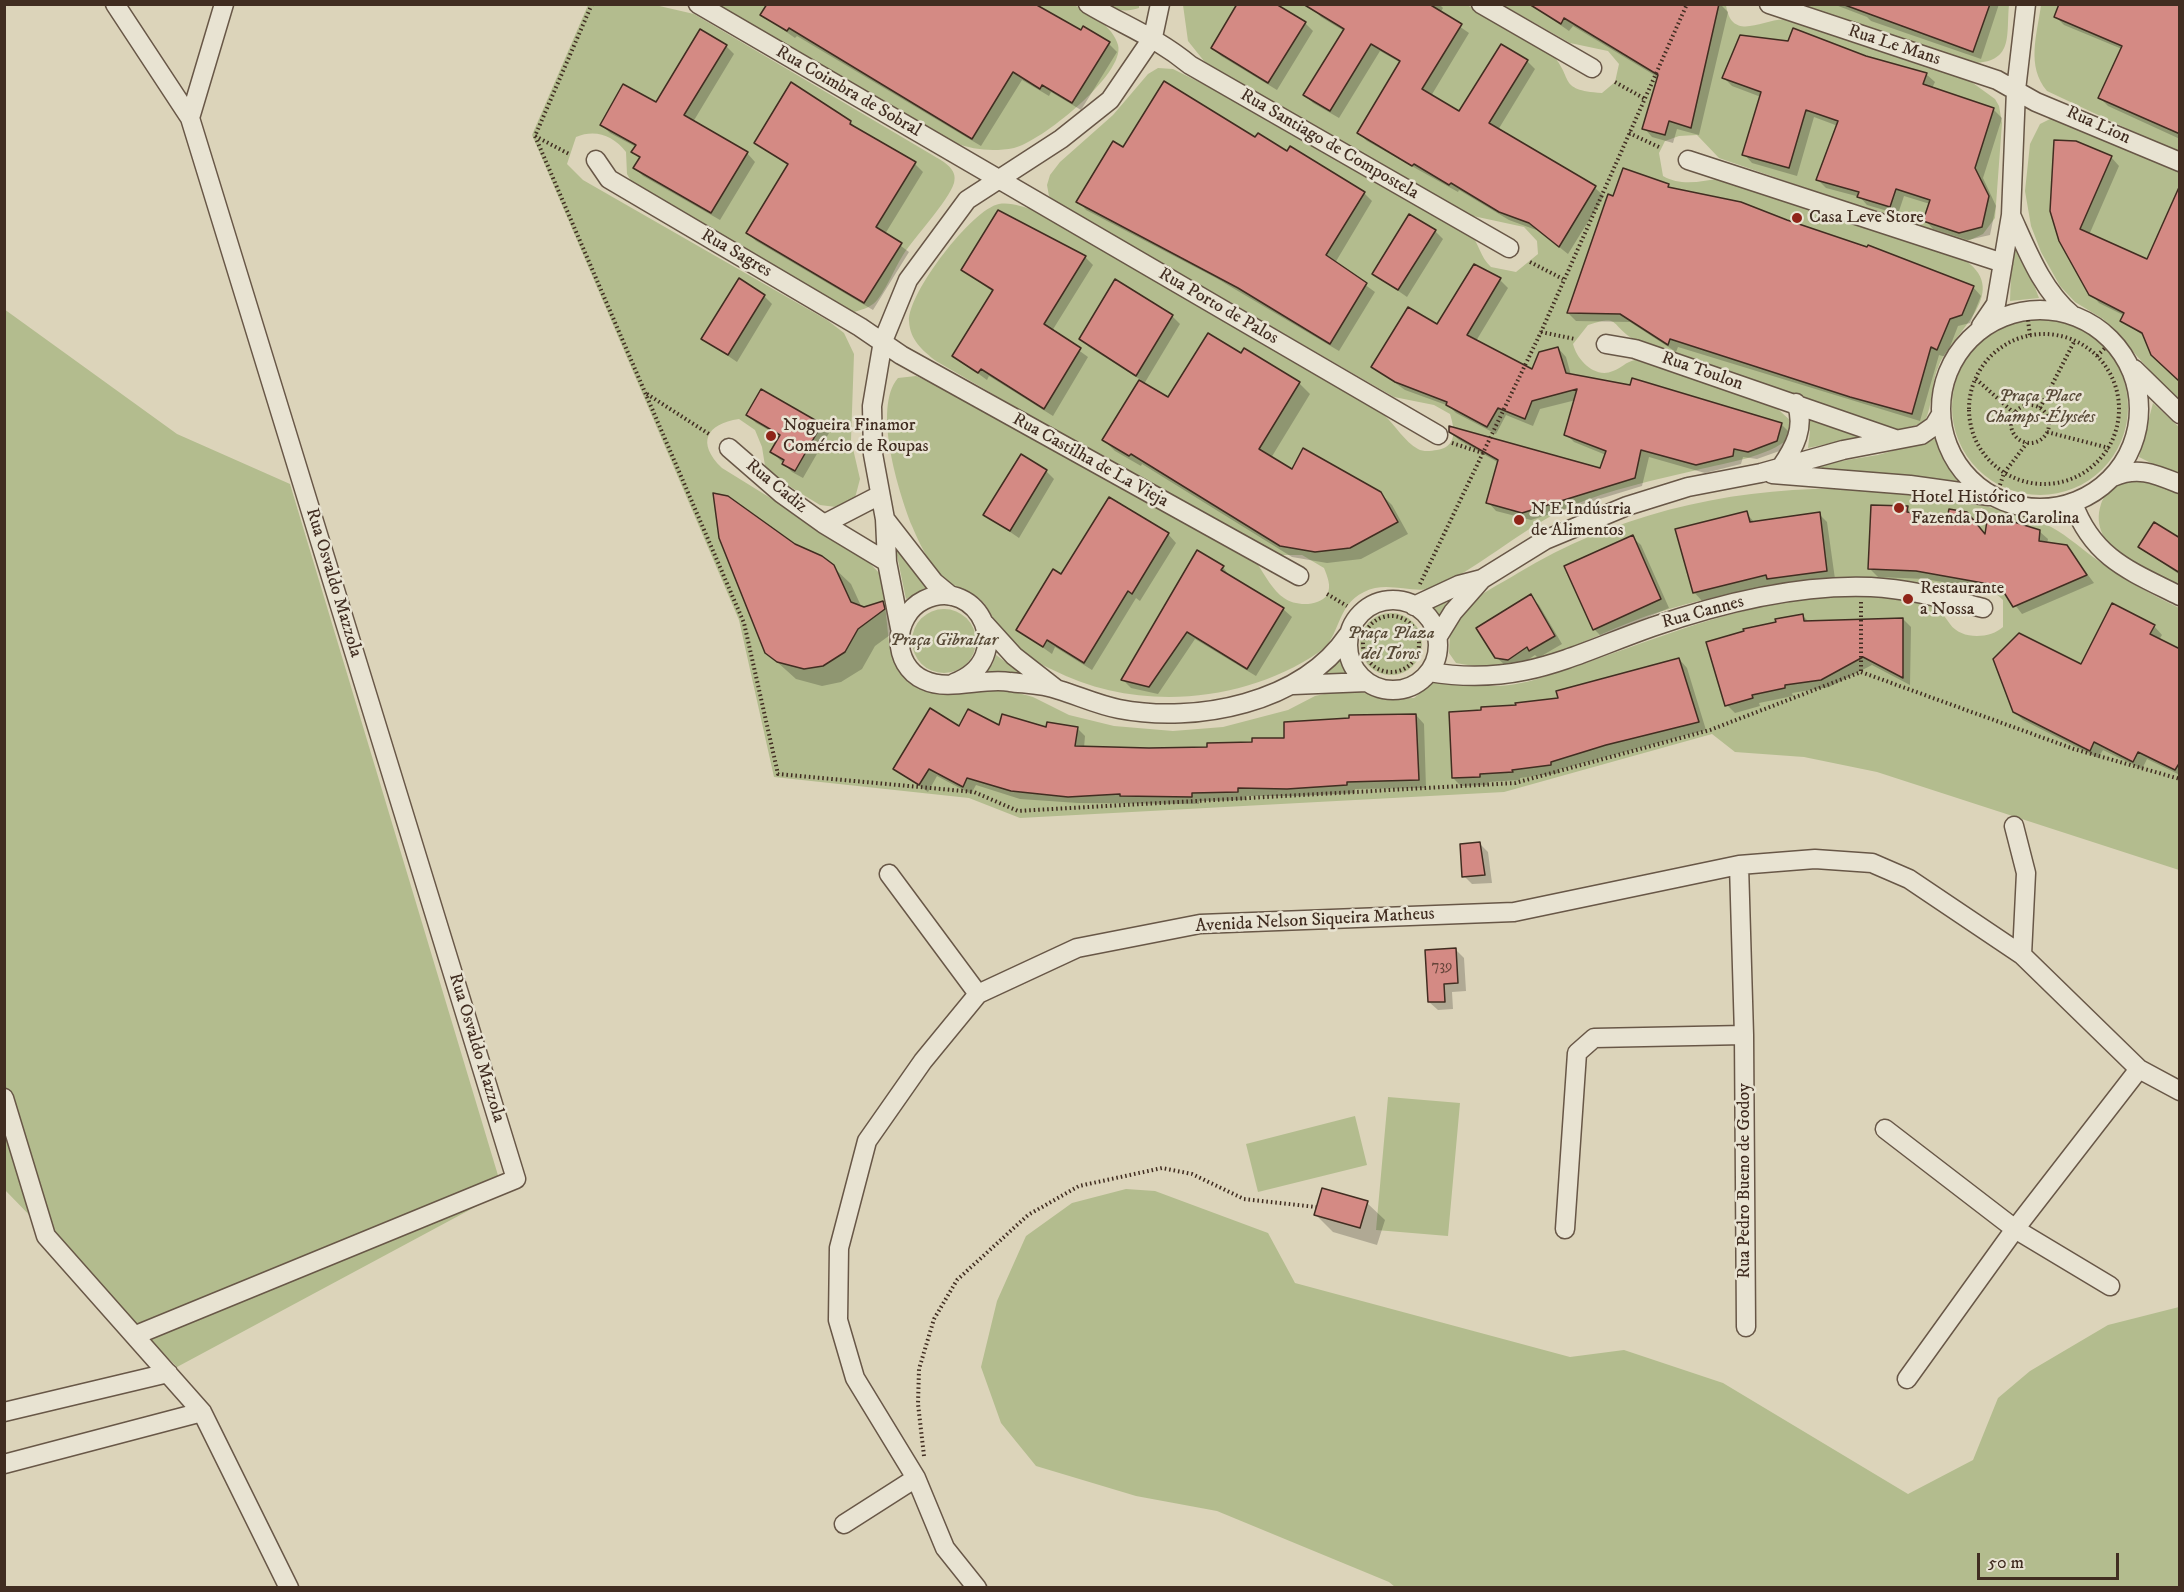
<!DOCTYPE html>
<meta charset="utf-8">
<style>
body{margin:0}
#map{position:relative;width:2184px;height:1592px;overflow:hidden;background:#dcd4ba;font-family:"IM FELL DW Pica",serif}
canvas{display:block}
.frame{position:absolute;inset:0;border:6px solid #412d21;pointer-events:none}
.scale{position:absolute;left:1977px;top:1553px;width:142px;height:27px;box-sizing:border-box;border:3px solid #412d21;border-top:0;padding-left:8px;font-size:18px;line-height:21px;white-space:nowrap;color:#412d21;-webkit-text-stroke:4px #e8e3d2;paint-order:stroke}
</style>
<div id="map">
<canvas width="2184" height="1592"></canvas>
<div class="frame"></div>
<div class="scale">50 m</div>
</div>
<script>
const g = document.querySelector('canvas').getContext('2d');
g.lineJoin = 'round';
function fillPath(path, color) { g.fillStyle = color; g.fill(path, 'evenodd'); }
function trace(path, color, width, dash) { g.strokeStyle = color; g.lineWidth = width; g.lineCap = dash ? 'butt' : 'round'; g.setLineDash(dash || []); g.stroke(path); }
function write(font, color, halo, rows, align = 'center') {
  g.font = font + ' "IM FELL DW Pica",serif'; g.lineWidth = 5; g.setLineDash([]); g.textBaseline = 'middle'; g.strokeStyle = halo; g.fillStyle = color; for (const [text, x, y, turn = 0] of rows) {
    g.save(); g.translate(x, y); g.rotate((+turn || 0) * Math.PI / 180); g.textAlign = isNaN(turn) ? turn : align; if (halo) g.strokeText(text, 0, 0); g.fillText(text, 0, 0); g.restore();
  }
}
fillPath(new Path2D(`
 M588,5H655L694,14L934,156C944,162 958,169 954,183C948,202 915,236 903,255C894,269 888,286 878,299C872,307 864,309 854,312L634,186L627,174L626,152C613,135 595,129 576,137L567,164L583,180L827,320L844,333L854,354L851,440L860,479L855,498L844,508L820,505L766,472L762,447L755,430L739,419C706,424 696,443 722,468L861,554L882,576L889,643L894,658L905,677L917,687L940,694L982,688L1011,691L1033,697L1069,715L1114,726L1173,731L1223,727L1288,710L1315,696L1348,689L1390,699L1414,698L1434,682C1461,685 1494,689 1521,683C1538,680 1556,672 1573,667C1647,643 1718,611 1796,601C1838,596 1891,587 1931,605C1941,610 1944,616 1950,624C1961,640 1990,639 2003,627V600L1991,589C1971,586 1952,587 1932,586C1912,584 1890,578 1869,578C1798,579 1728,591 1659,612C1590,633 1533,679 1456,663L1449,653C1450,644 1449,630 1453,622C1467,599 1497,586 1518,573C1657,489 1836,469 1993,508C2010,512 2028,517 2045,524C2063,532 2078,546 2093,557C2120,577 2150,594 2179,608V870L1877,772L1804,757L1735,752L1712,734L1504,792L1020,818L969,798L774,777L739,620L532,135Z
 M712,5H1074C1089,13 1113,26 1118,45C1126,74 1039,143 1014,148C993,152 974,150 955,143Z
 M1107,5H1139V8C1127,12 1117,11 1107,5Z
 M1183,5H1467L1549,51C1576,78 1555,90 1602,93L1615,82L1619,64L1608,51L1570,43L1503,5H1726C1732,45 1766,16 1788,20L1966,78L1995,99L1999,106L2002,123L1995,218L1983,234L1970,240H1957L1719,158L1697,135L1679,136L1665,141L1659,153L1663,176C1682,187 1702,181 1722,178L1966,261C2011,293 1953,333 1939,365C1930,384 1934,404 1924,423L1899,430L1653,348C1645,345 1637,342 1630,337C1610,323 1619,315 1588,325L1573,344C1577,360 1595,379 1613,371C1622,368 1625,362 1635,360L1769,401L1792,422L1791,437C1766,458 1728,462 1697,470C1654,480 1612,489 1571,506C1524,527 1486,563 1439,586C1415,597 1389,579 1364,592C1335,606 1341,638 1319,652C1243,704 1135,712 1053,670C1045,666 1035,662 1027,656C1015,646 1003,635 995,622C991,615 988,607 982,601C974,592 962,591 951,585C935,576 919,543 912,526C899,493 872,408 898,378L916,376L939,386L1258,565C1265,575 1273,591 1284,598C1294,606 1319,607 1327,595C1332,586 1327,576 1324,568L1302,555H1274L1263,551L936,361C922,350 910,340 909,321C908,293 972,209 999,204C1011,202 1024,207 1035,211L1384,415C1395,425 1405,442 1418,449C1423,452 1431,451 1437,450C1457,447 1455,430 1450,414L1434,405L1394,397L1057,203L1049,196L1047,185L1050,175L1060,162L1113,115L1148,74L1158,68L1173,69L1223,94L1470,233C1479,243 1480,257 1491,267L1516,272L1538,254L1537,241L1524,227L1473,216L1208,66L1188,41Z
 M1795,5H2009C2006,35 2014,61 1975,63Z
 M2041,5H2179V153L2047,91C2026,66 2037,35 2041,5Z
 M2050,119H2058L2179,171V402L2103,319L2075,302L2060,286L2041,252L2031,226L2025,191L2030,144L2040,124Z
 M2015,247L2020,248L2039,298L2010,301L2012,250Z
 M4,309L177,434L290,484L503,1192L177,1367L5,1190Z
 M1952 407a88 88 0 1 1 176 0a88 88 0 1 1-176 0Z
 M2153,403L2179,427V477L2139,457Z
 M1806,415L1860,437L1808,448L1810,431Z
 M1935,439L1959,484L1915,477L1804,467L1878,455Z
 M2141,480L2179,493V586C2148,570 2086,550 2101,504C2107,486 2124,482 2141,480Z
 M894,541L929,591L920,592L906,599Z
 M1450,595L1436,624L1423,606Z
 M912 641a32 32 0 1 1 64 0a32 32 0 1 1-64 0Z
 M1360 644a31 31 0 1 1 62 0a31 31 0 1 1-62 0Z
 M1340,654L1349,674L1308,679Z
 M996,655L1025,676L985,671L992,665Z
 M1388,1097L1460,1103L1448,1236L1376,1230Z
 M1355,1116L1367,1165L1258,1192L1246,1144Z
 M1126,1189L1155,1191L1268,1233L1295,1283L1570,1357L1624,1350L1723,1383L1908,1494L1973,1460L1998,1398L2030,1371L2108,1325L2179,1307V1587H1395L1389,1582L1217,1511L1136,1496L1036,1466L1001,1423L981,1367L997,1301L1026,1236L1072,1203Z`), '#b3bc8e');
fillPath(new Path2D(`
 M1315,4H1439L1443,8L1440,13L1469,33L1431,96L1458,112L1527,61L1535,69L1498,130L1595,188L1604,196L1568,254L1539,231L1509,220L1459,190L1458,192L1367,141L1358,132L1401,63L1380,51L1339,118L1313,103L1305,95L1344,31L1321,17L1313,9Z
 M1720,4L1728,12L1699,135L1677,129L1673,143L1652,137L1644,128L1659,78L1573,26L1569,31L1536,8Z
 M1833,4H1999L1981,59L1871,21L1867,17Z
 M2180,7V139L2108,106L2100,98L2122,49L2064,25L2056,17Z
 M762,15L1081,32L1109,44L1117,52L1081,110L1051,92L1049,96L1022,80L981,146L797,36L795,38Z
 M1305,23L1313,31L1277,90L1221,56L1212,48Z
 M726,46L734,54L693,122L747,153L755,162L720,220L643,176L635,168L640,159L633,151L636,147L610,133L602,125L656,104Z
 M1866,57L1926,74L1935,82L1932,88L1993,109L2002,118L1983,178L1996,206L1990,235L1968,240L1933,229L1925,220L1930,204L1904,196L1898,214L1867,205L1860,197L1826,188L1818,180L1838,126L1814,117L1797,176L1752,163L1744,154L1761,97L1732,86L1724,78Z
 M850,122L858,130L915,164L923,172L885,234L909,252L873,310L756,241L748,233L789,166L756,143Z
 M1255,139L1287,153L1364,193L1372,201L1335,263L1375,292L1339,351L1216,278L1086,210L1078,201L1123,149Z
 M2111,157L2119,166L2089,235L2148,261L2145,337L2122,320L2125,316L2099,303L2091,294L2061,240Z
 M1668,186L1672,189L1973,287L1981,296L1970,323L1958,326L1946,357L1939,355L1920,421L1678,347L1676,352L1630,322L1576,321L1568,313L1609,196L1614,199Z
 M1435,231L1443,239L1407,297L1374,274Z
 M1085,257L1093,265L1052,331L1088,357L1053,416L989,376L987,380L954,356L993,292L963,270Z
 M1475,266L1500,280L1508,288L1476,341L1533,371L1558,348L1566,357L1571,375L1781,424L1789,432L1785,449L1757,459L1743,457L1741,464L1705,473L1649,457L1642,486L1531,520L1496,511L1488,502L1499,463L1459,440L1450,432L1601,470L1606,455L1574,442L1566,434L1576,400L1540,409L1533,426L1506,415L1496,434L1456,413L1449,406L1405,390L1373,367L1438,326Z
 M764,296L772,304L737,362L703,339Z
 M1172,316L1180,324L1144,384L1169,399L1242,355L1299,383L1310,394L1271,458L1292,471L1380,493L1392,505L1408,534L1361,559L1327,563L1292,557L1142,464L1141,466L1115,451L1104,440L1141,380L1089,347L1080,339Z
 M748,415L821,425L829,433L803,478L792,472L772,452L781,437L756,423Z
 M1046,471L1054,479L1019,538L985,515Z
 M1907,508L1914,515L1948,521L1986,536L2039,531L2048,539L2047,544L2067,547L2094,583L2022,614L2006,593L1925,579L1878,577L1870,569Z
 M1746,513L1755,523L1819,514L1827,522L1835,579L1776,587L1773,584L1702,601L1694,592Z
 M1168,534L1176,543L1140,601L1136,598L1092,670L1055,647L1052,654L1018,630L1062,576Z
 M1632,537L1641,545L1669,608L1602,637L1594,629Z
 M2180,540V575L2140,547Z
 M795,545L833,567L851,584L862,608L883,603L900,620L901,627L875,646L862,669L841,682L822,686L796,679L766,652Z
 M1223,567L1230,577L1283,609L1292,617L1256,676L1195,639L1158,694L1131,688L1123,680Z
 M1530,596L1539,605L1562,644L1538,658L1535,655L1517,667L1505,665L1496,657Z
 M1803,616L1809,622L1903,619L1911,627L1910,685L1872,665L1829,687L1792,693L1793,696L1759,703L1760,706L1735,713L1727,705L1777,623Z
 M2154,626L2162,635L2159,640L2180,651V775L2147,759L2142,769L2103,750L2098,758L2023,720L2014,711L2081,666Z
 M1679,659L1687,668L1706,730L1558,770L1559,773L1520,778V780L1488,782V785L1461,786L1453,778L1517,707L1560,699Z
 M1416,715L1424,724L1426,788L1355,789V793L1296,796H1245V800L1199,801V804L1078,803L1020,799L976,785L971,794L937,776L928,792L895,769L960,728H1077L1085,736L1084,748L1209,749L1286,739Z
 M1479,843L1488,852L1492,883L1472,884L1464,876Z
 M1456,950L1464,958L1466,991L1452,992L1453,1009L1438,1010L1429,1002Z
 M1367,1203L1385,1220L1377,1245L1333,1232L1316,1215Z`), '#0003');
const building = new Path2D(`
 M767,4H1035L1081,30L1083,26L1110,42L1072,103L1042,85L1040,89L1013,72L972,139L789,28L787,31L760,15Z
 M1237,4H1276L1306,22L1268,83L1211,48Z
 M1303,4H1429L1462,24L1422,89L1459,111L1501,44L1528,60L1489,123L1596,186L1559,247L1529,223L1499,212L1451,183L1449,185L1414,164L1412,166L1357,133L1400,61L1371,44L1330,111L1303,95L1344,29Z
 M1529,4H1719L1691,128L1669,121L1665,135L1642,129L1658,75L1564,18L1561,24Z
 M1842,4H1990L1973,52Z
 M2059,4H2180V134L2098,98L2122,46L2054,17Z
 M1793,28L1866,56L1927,73L1923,84L1994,108L1975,168L1989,196L1982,227L1959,233L1923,221L1930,200L1896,189L1890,207L1857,197L1859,192L1816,180L1838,121L1806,110L1789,168L1742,155L1761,92L1722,78L1740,35L1788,41Z
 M700,29L727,45L684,115L748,152L711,213L633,168L640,157L631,152L636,145L600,125L623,84L656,102Z
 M1164,81L1255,137L1258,133L1287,151L1290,146L1365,192L1326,255L1367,283L1330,344L1238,288L1076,202L1113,141L1123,147Z
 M791,82L851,121L850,124L916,162L876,227L902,243L864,303L746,233L788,164L754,143Z
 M2054,140L2076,141L2112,156L2080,229L2147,259L2180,185V382L2151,355L2142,333L2120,321L2124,313L2089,295L2059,241L2050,211Z
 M1623,168L1669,184L1668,187L1741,202L1787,220L1867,247L1868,245L1974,286L1962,315L1950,319L1937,350L1931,347L1912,414L1850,397L1670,339L1668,345L1620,314L1567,313L1608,194L1613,196Z
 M998,210L1086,256L1044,324L1081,348L1044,409L981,369L978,373L952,356L993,290L961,270Z
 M1409,214L1436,230L1398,290L1372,274Z
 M1474,264L1501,278L1467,335L1532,369L1539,352L1558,347L1566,373L1630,385L1632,378L1782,423L1777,441L1748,452L1734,449L1733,456L1696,465L1641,450L1635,478L1522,513L1486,503L1498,460L1449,432V426L1600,468L1606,451L1564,435L1577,389L1532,401L1525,419L1498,408L1487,427L1446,405L1447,402L1395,382L1371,367L1408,307L1437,324Z
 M739,278L765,295L728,355L701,339Z
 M1115,279L1173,315L1136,376L1079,339Z
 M1208,333L1241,353L1244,348L1300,382L1259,449L1292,469L1303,448L1381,492L1398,522L1350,548L1315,552L1280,546L1131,454L1129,456L1102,440L1139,380L1168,397Z
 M761,389L822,424L795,471L782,464L784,460L770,452L780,435L746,415Z
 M1021,454L1047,470L1010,531L983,515Z
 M713,493L728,496L795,544L822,556L834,565L851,602L864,607L883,601L885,609L858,629L845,652L823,666L804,669L777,662L765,653L719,538Z
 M1109,497L1169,533L1132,594L1128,591L1084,663L1047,640L1043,647L1016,630L1053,569L1061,574Z
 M1871,505L1908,506L1907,512L1947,519L1949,509L1967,512L1985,534L1988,514L2040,530L2039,541L2067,545L2087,575L2013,607L2000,586L1916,571L1868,569Z
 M1747,511L1750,522L1820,512L1827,571L1767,579L1766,575L1693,593L1675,529Z
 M2154,522L2180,538V573L2138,547Z
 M1633,535L1661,599L1593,630L1564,566Z
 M1197,550L1224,566L1221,570L1284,608L1247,669L1187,632L1149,687L1121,680Z
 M1531,594L1555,636L1529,651L1527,647L1508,660L1495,658L1476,628Z
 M2112,603L2155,625L2150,634L2180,649V762L2175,770L2138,752L2133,762L2094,742L2090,751L2013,712L1993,659L2019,633L2081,664Z
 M1803,614L1804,621L1903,618V678L1863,657L1821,680L1785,685V688L1752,695L1753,698L1725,706L1706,642L1744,631L1743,629L1776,622L1775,619Z
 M1679,658L1699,722L1606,745L1551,762V765L1512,770L1513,772L1480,774V777L1452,778L1449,712L1481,710V707L1516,705L1515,703L1558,698L1556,691Z
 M930,708L959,726L968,709L999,725L1002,714L1046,727L1047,722L1078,727L1075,746L1149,748L1207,747V743L1252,742V738H1284V722L1349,718V715L1416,714L1419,780L1347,782V785L1287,789L1238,788V792L1192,793V797L1120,796V794L1068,797L1011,791L967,778L963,787L929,769L919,785L893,769Z
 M1480,842L1485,875L1462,877L1460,844Z
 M1456,948L1458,983L1444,984L1445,1002H1428L1425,950Z
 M1322,1188L1368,1201L1360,1228L1314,1215Z`);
fillPath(building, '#d48a84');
trace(building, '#412d21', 1.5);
const minor = new Path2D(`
 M115,4L190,118L516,1179L136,1335
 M698,4L1438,435
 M1088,4C1125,26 1156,37 1190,65L1509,248
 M1481,4L1592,68
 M1769,4L1997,80L2036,102L2180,162
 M190,118L224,4
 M596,160L609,179L860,327L901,355L1299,576
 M1688,160L2003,263
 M2011,215C2027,250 2042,290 2072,315
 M1941 409a99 99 0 1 1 198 0a99 99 0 1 1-198 0Z
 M1981,326L1996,304L2011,215L2016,90L2026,4
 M1606,344L1635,349L1895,439
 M2134,369L2180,414
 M729,448L782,494L824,524L887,562
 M1781,467C1794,448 1806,427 1796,403
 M1772,474L1910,485L1989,496
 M2113,477C2138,466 2155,474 2180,484
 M2073,503C2093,558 2130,571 2180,596
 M885,519L934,582L951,596
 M824,524L880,495
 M1348 645a45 45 0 1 1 90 0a45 45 0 1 1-90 0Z
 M1414,606L1459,585L1482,579
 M985,624L1014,656L1055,688
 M900,628L887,562L885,519L873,454L872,406L883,341L908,280L967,200L1061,139L1110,100L1153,37L1160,4
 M1437,638L1453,612L1482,579L1545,540L1627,506L1688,487L1761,473L1843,450L1921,435L1934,426L1940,416
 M1429,672C1521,687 1570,656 1652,627C1721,603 1798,584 1871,587C1909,589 1946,599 1983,608
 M954,683C1019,659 978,574 924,600C892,616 891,665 924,680C949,692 983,677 1010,682C1025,684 1044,684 1059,690C1079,696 1098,705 1119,709C1196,724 1302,703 1348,635
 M1293,685L1367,682
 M2014,826L2026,873L2022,955
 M1739,865L1744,1035L1746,1327
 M889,874L978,994
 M4,1098L46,1236L202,1412L289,1588
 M1885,1129L2015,1229L2110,1286
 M1565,1229L1577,1053L1594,1038L1744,1035
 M1907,1379L2015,1229L2139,1069
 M4,1412L168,1373
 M4,1464L202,1412
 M844,1524L916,1478
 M977,1588L945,1548L916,1478L855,1378L838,1320L839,1248L867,1141L923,1061L978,994L1077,948L1200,924L1514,912L1739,865L1815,859L1872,863L1909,879L2022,955L2139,1069L2180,1091`);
trace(minor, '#685747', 21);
trace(new Path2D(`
 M592,4L535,136L744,623L778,774L974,792L1018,811L1515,783L1710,730L1861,672L2074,749L2180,779
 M1615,82L1645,99
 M1629,133L1661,148
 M535,136L569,154
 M1530,262L1563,279
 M2028,320L2030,336
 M1541,332L1575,339
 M1969 409a75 75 0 1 1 150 0a75 75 0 1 1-150 0Z
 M2097,356L2105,348
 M1976,379L2014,413
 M647,394L709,434
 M2011 424a19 19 0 1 1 38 0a19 19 0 1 1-38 0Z
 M2040,408L2075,340
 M2047,432L2109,448
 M1452,443L1483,453
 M2000,485L2004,473L2027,443
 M1420,584L1541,332L1687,4
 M1327,594L1347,606
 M1861,602V672
 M1363 644a28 28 0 1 1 56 0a28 28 0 1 1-56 0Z
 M924,1456L918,1404L919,1369L934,1319L957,1280L1028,1215L1079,1186L1162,1168L1192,1174L1244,1199L1316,1207`), '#412d21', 4, [1.5, 3]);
trace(minor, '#e8e3d2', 18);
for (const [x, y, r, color] of [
 [1797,218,6,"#8f2418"],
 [771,436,6,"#8f2418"],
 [1899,508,6,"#8f2418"],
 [1519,520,6,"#8f2418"],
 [1908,599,6,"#8f2418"]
]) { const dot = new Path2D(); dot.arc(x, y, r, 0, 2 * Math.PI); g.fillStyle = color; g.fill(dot); trace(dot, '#e8e3d2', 2); }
write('15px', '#66443a', null, [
 ["739",1442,967]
]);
write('18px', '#412d21', '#e8e3d2', [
 ["Rua Le Mans",1894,46,18],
 ["Rua Coimbra de Sobral",848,92,30],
 ["Rua Lion",2098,126,24],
 ["Rua Santiago de Compostela",1329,145,30],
 ["Rua Sagres",736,254,30],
 ["Rua Porto de Palos",1218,307,30],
 ["Rua Toulon",1702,372,19],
 ["Rua Castilha de La Vieja",1090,461,29],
 ["Rua Cadiz",776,487,39],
 ["Rua Osvaldo Mazzola",333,583,73],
 ["Rua Cannes",1703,613,-15],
 ["Avenida Nelson Siqueira Matheus",1315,921,-3],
 ["Rua Osvaldo Mazzola",476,1048,73],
 ["Rua Pedro Bueno de Godoy",1745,1181,-90]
]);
write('18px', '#412d21', '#e8e3d2', [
 ["Casa Leve Store",1809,218],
 ["Nogueira Finamor",783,426],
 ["Comércio de Roupas",783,447],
 ["Hotel Histórico",1911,498],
 ["Fazenda Dona Carolina",1911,519],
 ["N E Indústria",1531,510],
 ["de Alimentos",1531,531],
 ["Restaurante",1920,589],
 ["a Nossa",1920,610]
], 'left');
write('italic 18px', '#584a37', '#e8e3d2', [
 ["Praça Place",2040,397],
 ["Champs-Élysées",2040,418],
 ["Praça Plaza",1391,634],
 ["del Toros",1391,655],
 ["Praça Gibraltar",944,641]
]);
</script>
